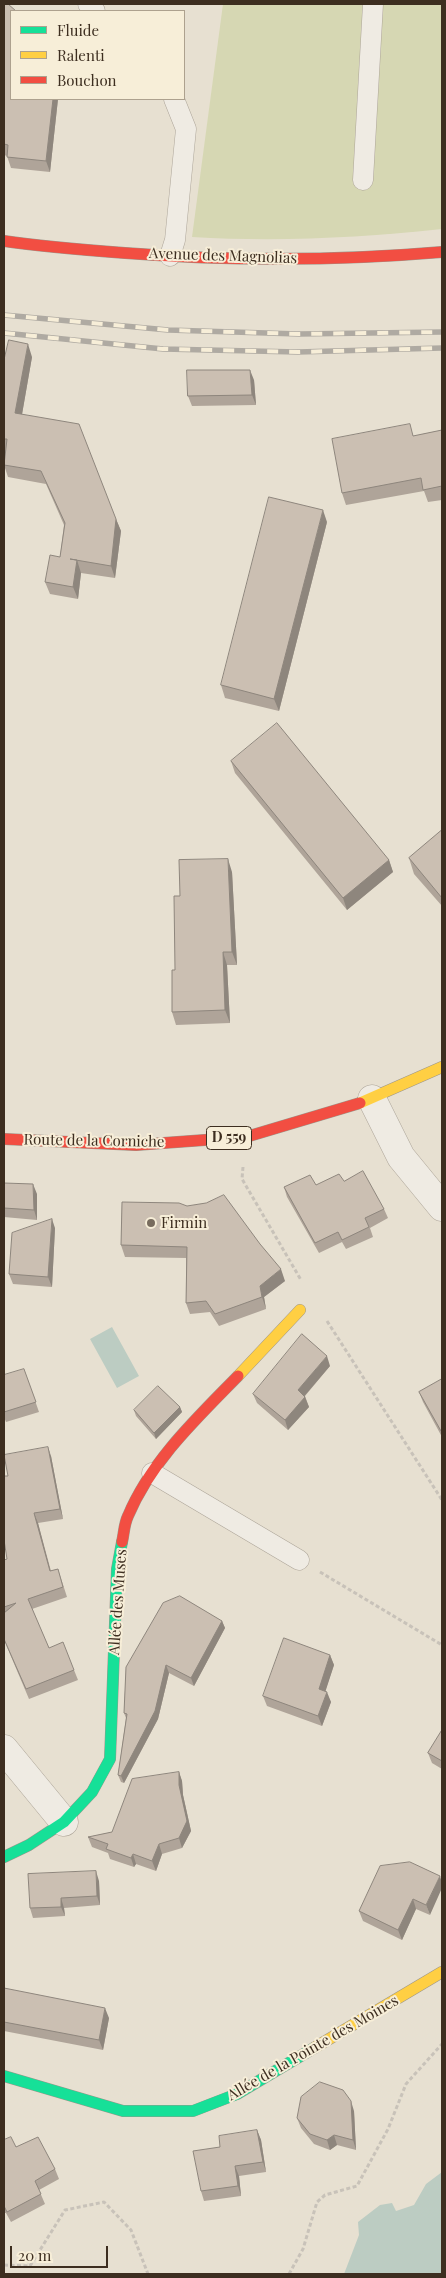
<!DOCTYPE html>
<meta charset="utf-8">
<style>
body{margin:0}
#map{position:relative;width:446px;height:2278px;overflow:hidden;background:#e7e0d1;font-family:"Playfair Display",serif}
canvas{display:block}
.frame{position:absolute;inset:0;border:5px solid #3d2e20;pointer-events:none}
.legend{position:absolute;left:10px;top:10px;width:175px;height:90px;box-sizing:border-box;background:#f7eed8;border:1px solid #ada18e;margin:0;padding:6px 9px;list-style:none;font-size:15px;color:#3d2e20}
.legend li{display:flex;align-items:center;gap:10px;height:25px}
.legend b{width:25px;border:1px solid #ada18e}
.scale{position:absolute;left:10px;top:2246px;width:98px;height:22px;box-sizing:border-box;border:2px solid #3d2e20;border-top:0;padding-left:6px;font-size:15px;line-height:18px;white-space:nowrap;color:#3d2e20;-webkit-text-stroke:4px #f7eed8;paint-order:stroke}
</style>
<div id="map">
<canvas width="446" height="2278"></canvas>
<div class="frame"></div>
<ul class="legend">
<li><b style="height:6px;background:#16e098"></b>Fluide</li>
<li><b style="height:6px;background:#ffcf43"></b>Ralenti</li>
<li><b style="height:6px;background:#f24e42"></b>Bouchon</li>
</ul>
<div class="scale">20 m</div>
</div>
<script>
const g = document.querySelector('canvas').getContext('2d');
g.lineJoin = 'round';
function fillPath(path, color) { g.fillStyle = color; g.fill(path, 'evenodd'); }
function trace(path, color, width, dash) { g.strokeStyle = color; g.lineWidth = width; g.lineCap = dash ? 'butt' : 'round'; g.setLineDash(dash || []); g.stroke(path); }
function write(font, color, halo, rows, align = 'center') {
  g.font = font + ' "Playfair Display",serif'; g.lineWidth = 4; g.setLineDash([]); g.textBaseline = 'middle'; g.strokeStyle = halo; g.fillStyle = color; for (const [text, x, y, turn = 0] of rows) {
    g.save(); g.translate(x, y); g.rotate((+turn || 0) * Math.PI / 180); g.textAlign = isNaN(turn) ? turn : align; if (halo) g.strokeText(text, 0, 0); g.fillText(text, 0, 0); g.restore();
  }
}
fillPath(new Path2D(`
 M223,4H442V229C359,238 276,242 192,237Z`), '#d6d7b3');
fillPath(new Path2D(`
 M112,1327L139,1376L117,1388L90,1339Z
 M442,2172V2274H344L359,2235L358,2222L380,2205L392,2203L396,2211L414,2205L426,2184Z`), '#bcccc2');
const lane = new Path2D(`
 M88,4L95,11
 M363,180L373,4
 M170,256L175,240L186,129L174,99
 M152,1473L299,1560`);
const street = new Path2D(`
 M372,1099L401,1157L442,1207
 M4,1749L64,1822`);
const fast = new Path2D(`
 M4,1857L29,1845L64,1822L92,1792L110,1759L117,1569L122,1542
 M4,2076L123,2111H193L237,2094L314,2048`);
const slow = new Path2D(`
 M360,1103L442,1067
 M238,1376L300,1310
 M314,2048L442,1972`);
const jam = new Path2D(`
 M4,241C44,247 84,250 125,253C231,261 336,261 442,252
 M4,1139L136,1145L246,1137L360,1103
 M122,1542C124,1534 124,1524 128,1516C151,1461 197,1418 238,1376`);
trace(lane, '#ada599', 21);
trace(street, '#ada599', 29);
trace(fast, '#9c958a', 12);
trace(slow, '#9c958a', 12);
trace(jam, '#9c958a', 12);
trace(new Path2D(`
 M243,1167L242,1179L301,1280
 M327,1321L442,1500
 M320,1572L442,1645
 M4,2265L30,2266L65,2210L104,2202L131,2230L148,2274
 M289,2274L303,2249L317,2202L325,2195L357,2186L388,2129L406,2084L442,2044`), '#c8c2b9', 3, [4, 2.5]);
trace(lane, '#efebe3', 20);
trace(street, '#efebe3', 28);
trace(fast, '#16e098', 11);
trace(slow, '#ffcf43', 11);
trace(jam, '#f24e42', 11);
const rail = new Path2D(`
 M4,315L168,330L299,334L442,332
 M4,333L163,349L298,352L442,348`);
trace(rail, '#afaaa2', 5.5);
trace(rail, '#f7eed8', 4, [11]);
fillPath(new Path2D(`
 M4,4L58,99L50,172L11,168L7,156L4,155Z
 M32,357L22,414L116,519L121,531L115,578L81,573L78,599L50,594L45,582L60,557L64,525L46,484L8,477L4,465L6,451H4V360Z
 M254,380L256,405L192,406L188,396Z
 M442,430V500L428,502L424,491L346,505L342,493L414,436Z
 M327,522L279,711L225,698L221,685Z
 M231,761L389,860L393,872L347,910L235,773Z
 M442,830V906L414,874L409,858Z
 M232,872L237,965H227L230,1023L176,1025L172,1012L180,896Z
 M344,1181L384,1209L388,1218L370,1228L373,1237L346,1249L342,1242L319,1253L287,1197L284,1187L316,1185Z
 M4,1183L37,1194V1220L4,1217Z
 M122,1202L285,1281L264,1297L266,1309L219,1326L210,1312L190,1314L186,1303V1258L125,1257L121,1245Z
 M55,1228L52,1287L13,1284L9,1274Z
 M330,1366L305,1396L309,1407L288,1430L257,1403L253,1394Z
 M24,1369L39,1412L6,1422L4,1417V1381Z
 M442,1379V1437L423,1402L419,1392Z
 M180,1407L182,1412L156,1439L136,1416L134,1410Z
 M51,1456L63,1519L38,1523L51,1571L58,1569L67,1597L32,1609L49,1648L74,1670L78,1680L29,1699L4,1640V1560L7,1559L8,1476Z
 M222,1621L225,1628L194,1686L169,1673L158,1719L124,1783L121,1782L118,1775L126,1718L124,1713L126,1667Z
 M330,1655L334,1665L325,1691L331,1702L322,1726L267,1706L263,1696Z
 M442,1730V1769L432,1763L428,1753Z
 M179,1772L182,1781L183,1795L191,1831L182,1848L162,1854L156,1871L136,1864L134,1867L110,1859L108,1853L92,1847L88,1837L112,1832Z
 M410,1862L430,1915L416,1909L402,1940L363,1921L359,1911Z
 M99,1881L100,1905L64,1908L65,1916L33,1918L30,1908Z
 M4,1988L109,2018L103,2050L4,2031Z
 M354,2111L356,2150L337,2145L330,2150L314,2144L301,2128L297,2118Z
 M257,2130L261,2140L266,2172L239,2176L241,2196L204,2201L201,2191L220,2147Z
 M4,2140L55,2169L59,2179L39,2190L45,2204L11,2222L6,2213H4Z`), '#afa499');
fillPath(new Path2D(`
 M53,99H58L50,172L46,161Z
 M28,344L32,357L20,426L15,413Z
 M250,370L254,380L256,405L252,395Z
 M323,510L327,522L279,711L274,699Z
 M116,519L121,531L115,578L111,566Z
 M77,560L81,573L78,599L73,587Z
 M228,859L232,872L237,965L232,952Z
 M389,860L393,872L347,910L343,898Z
 M223,952L227,965L230,1023L225,1010Z
 M33,1184L37,1194V1220L34,1210Z
 M52,1219L55,1228L52,1287L48,1277Z
 M281,1269L285,1281L264,1297L266,1309L262,1297L260,1286Z
 M327,1356L330,1366L301,1400L298,1390Z
 M305,1397L309,1407L288,1430L285,1420Z
 M180,1407L182,1412L156,1439L154,1433Z
 M48,1447L51,1456L63,1519L60,1509Z
 M34,1513L38,1523L53,1581L50,1571Z
 M222,1621L225,1628L194,1686L191,1678Z
 M330,1655L334,1665L323,1699L319,1689Z
 M166,1665L169,1673L158,1719L124,1783L121,1776Z
 M327,1692L331,1702L322,1726L318,1716Z
 M179,1772L182,1781L183,1795L191,1831L182,1848L179,1838Z
 M159,1844L162,1854L156,1871L152,1861Z
 M133,1854L136,1864L134,1867L131,1858Z
 M96,1871L99,1881L100,1905L97,1896Z
 M440,1876L442,1883V1888L430,1915L426,1905Z
 M61,1898L64,1908L65,1916L61,1907Z
 M413,1899L416,1909L402,1940L398,1930Z
 M105,2008L109,2018L103,2050L99,2040Z
 M351,2101L354,2111L356,2150L353,2140Z
 M257,2130L261,2140L266,2172L263,2162Z
 M334,2135L337,2145L330,2150L327,2140Z
 M235,2166L239,2176L241,2196L238,2186Z`), '#8e867d');
const building = new Path2D(`
 M4,4H8L16,11H11V99H53L46,161L7,157L8,145L4,144Z
 M9,340L28,344L15,413L79,424L116,519L111,566L70,559L77,560L73,587L45,582L50,555L60,557L65,523L41,471L4,465L7,439H4V360Z
 M187,370H250L252,395L188,396Z
 M410,424L413,436L442,430V486L423,490L421,478L342,493L332,439Z
 M269,497L323,510L274,699L221,685Z
 M277,723L389,860L343,898L231,761Z
 M442,830V898L409,858Z
 M228,859L232,952H223L225,1010L172,1012V970H175L174,896H180L179,860Z
 M363,1171L384,1209L365,1218L369,1227L342,1240L338,1232L315,1243L284,1187L310,1175L316,1185L339,1174L344,1181Z
 M4,1183L33,1184L34,1210L4,1208Z
 M224,1195L260,1244L281,1269L260,1286L262,1297L215,1314L206,1301L186,1303L187,1247L121,1245L122,1202L179,1203L187,1206L206,1203Z
 M52,1219L48,1277L9,1274L12,1233Z
 M302,1334L327,1356L298,1390L305,1397L285,1420L253,1394Z
 M24,1369L36,1402L4,1412V1375Z
 M442,1379V1431H441L419,1392Z
 M158,1386L180,1407L154,1433L134,1410Z
 M48,1447L60,1509L34,1513L50,1571L58,1569L63,1587L28,1599L49,1648L63,1642L74,1670L26,1689L4,1639V1613L16,1603L4,1607V1560L7,1559L4,1540V1476H8L4,1455Z
 M180,1596L222,1621L191,1678L166,1665L155,1711L121,1776L118,1775L127,1714L124,1713L126,1667L163,1603Z
 M284,1638L330,1655L319,1689L327,1692L318,1716L263,1696Z
 M442,1730V1761L428,1753Z
 M179,1772V1785L187,1821L179,1838L159,1844L152,1861L133,1854L131,1858L106,1849L108,1844L88,1837L112,1832L132,1779Z
 M410,1862L440,1876L426,1905L413,1899L398,1930L359,1911L380,1866Z
 M96,1871L97,1896L61,1898V1907L30,1908L28,1874Z
 M4,1988L105,2008L99,2040L4,2022Z
 M320,2082L343,2090L351,2101L353,2140L334,2135L327,2140L310,2134L297,2118L301,2097Z
 M257,2130L263,2162L235,2166L238,2186L201,2191L193,2151L220,2147L219,2136Z
 M11,2137L16,2147L38,2137L55,2169L35,2181L41,2194L7,2212L4,2206V2140Z`);
fillPath(building, '#cbbfb2');
trace(building, '#8e867d', 1);
for (const [x, y, r, color] of [
 [151,1223,5,"#786c5e"]
]) { const dot = new Path2D(); dot.arc(x, y, r, 0, 2 * Math.PI); g.fillStyle = color; g.fill(dot); trace(dot, '#f7eed8', 2); }
for (const [x, y, w] of [
 [229,1138,45]
]) { const box = new Path2D(); box.roundRect(x - w / 2, y - 11.5, w, 23, 4); g.fillStyle = '#f7eed8'; g.fill(box); trace(box, '#3d2e20', 1); }
write('bold 14px', '#3d2e20', null, [
 ["D 559",229,1138]
]);
write('15px', '#3d2e20', '#f7eed8', [
 ["Avenue des Magnolias",223,256,2],
 ["Route de la Corniche",94,1141,1],
 ["Allée des Muses",118,1602,-86],
 ["Allée de la Pointe des Moines",313,2048,-30]
]);
write('15px', '#3d2e20', '#f7eed8', [
 ["Firmin",161,1223]
], 'left');
</script>
